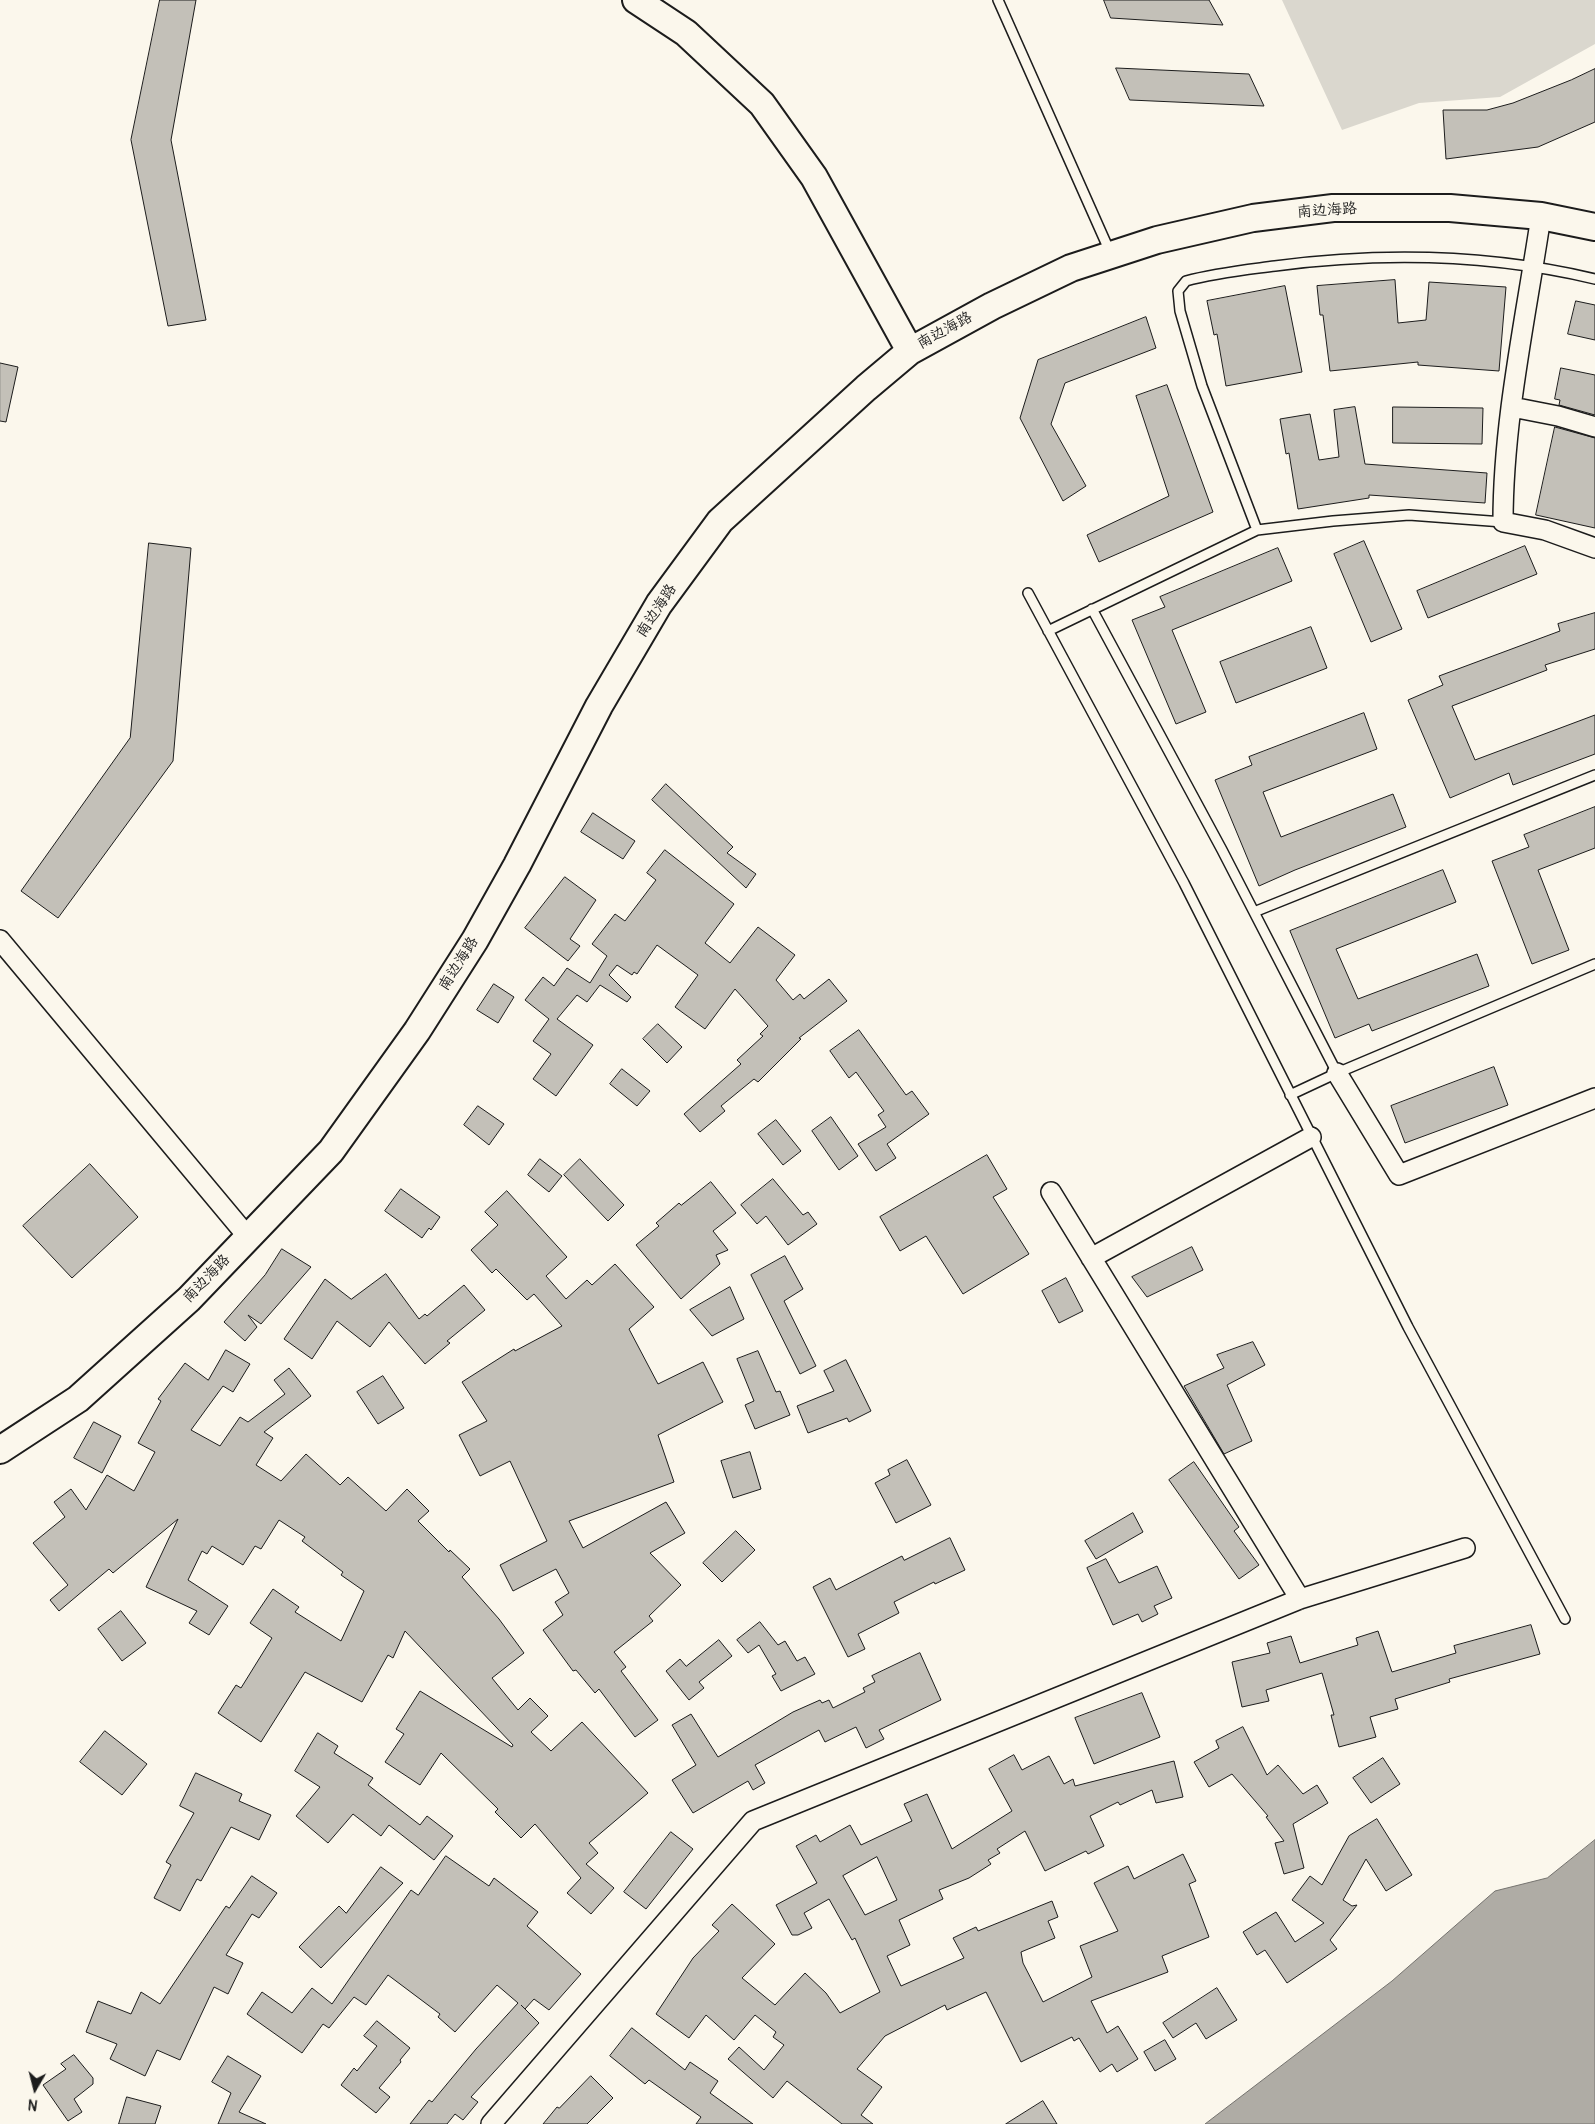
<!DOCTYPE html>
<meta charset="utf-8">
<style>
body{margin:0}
#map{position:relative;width:1595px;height:2124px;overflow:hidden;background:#fbf7ec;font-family:Pangolin,sans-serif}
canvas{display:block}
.north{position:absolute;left:10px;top:2064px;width:50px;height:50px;-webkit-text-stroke:4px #fbf7ec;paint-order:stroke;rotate:188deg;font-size:14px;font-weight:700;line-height:20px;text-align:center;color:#1c1c1c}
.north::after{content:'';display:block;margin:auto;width:18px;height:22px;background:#1c1c1c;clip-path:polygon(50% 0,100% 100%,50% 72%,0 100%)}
</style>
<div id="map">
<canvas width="1595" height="2124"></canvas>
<div class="north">N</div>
</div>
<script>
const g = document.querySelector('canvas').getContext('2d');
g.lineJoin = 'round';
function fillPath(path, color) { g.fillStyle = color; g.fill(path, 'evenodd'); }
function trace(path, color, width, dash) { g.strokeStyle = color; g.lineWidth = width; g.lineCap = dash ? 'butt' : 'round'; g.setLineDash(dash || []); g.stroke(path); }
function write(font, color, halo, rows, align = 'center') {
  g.font = font + ' Pangolin,"LXGW WenKai TC",sans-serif'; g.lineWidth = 5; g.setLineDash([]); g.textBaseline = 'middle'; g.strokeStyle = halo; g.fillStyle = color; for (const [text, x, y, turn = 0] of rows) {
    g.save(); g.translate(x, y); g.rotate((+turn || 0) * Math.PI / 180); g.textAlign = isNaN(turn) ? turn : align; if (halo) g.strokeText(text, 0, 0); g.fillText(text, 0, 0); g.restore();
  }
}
fillPath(new Path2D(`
 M1282,0H1595V44L1500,97L1419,103L1342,130Z`), '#dad7ce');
const water = new Path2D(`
 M1595,1840V2124H1205L1392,1981L1495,1891L1547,1878Z`);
fillPath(water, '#afaca5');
trace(water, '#74726e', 1);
const building = new Path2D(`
 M160,0H196L171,140L206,320L168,326L131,140Z
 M1104,0H1209L1223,25L1111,18Z
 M1116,68L1249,74L1264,106L1130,100Z
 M1595,69V122L1538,147L1446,159L1443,110H1487L1513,103L1571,80Z
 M1395,280L1398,323L1426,320L1429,282L1506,287L1499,371L1418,365V362L1330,371L1323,315H1320L1317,286Z
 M1285,286L1302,372L1226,386L1217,334L1214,335L1207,301Z
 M1576,301L1595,305V340L1568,334Z
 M1146,317L1156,348L1065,383L1051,424L1086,486L1063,501L1020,418L1038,360Z
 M0,363L18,367L6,422L0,421Z
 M1561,368L1595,375V415L1559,405L1560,400L1555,399Z
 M1167,385L1213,512L1099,562L1087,535L1169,496L1136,396Z
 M1355,407L1365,464L1487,473L1485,503L1369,495V498L1298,509L1289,453L1286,454L1280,419L1310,414L1319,460L1339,457L1334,410Z
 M1393,407L1483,408L1482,444L1393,443Z
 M1555,427L1595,438V528L1536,515Z
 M1364,541L1402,629L1371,642L1334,554Z
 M149,543L191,548L173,761L58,918L21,891L130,738Z
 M1525,546L1537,574L1428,618L1417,591Z
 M1278,548L1292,581L1172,630L1206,712L1176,724L1132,620L1165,607L1160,597Z
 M1595,613V649L1545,665L1547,670L1452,706L1475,760L1595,715V754L1513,785L1509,773L1450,798L1408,700L1443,685L1439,676L1560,631L1558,624Z
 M1311,627L1327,668L1236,703L1220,662Z
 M1364,713L1377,749L1263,792L1281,837L1393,794L1406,827L1295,870L1259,886L1215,780L1252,765L1249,757Z
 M666,784L733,847L727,853L756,874L746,888L652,800Z
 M1595,807V848L1538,870L1569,950L1532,964L1492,861L1529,847L1524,835Z
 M593,813L635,841L623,859L581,832Z
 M665,850L734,904L705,943L730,963L758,927L795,955L776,980L793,1000L800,994L804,999L829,979L847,1001L799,1038L801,1039L758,1082L754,1079L721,1106L725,1111L700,1132L684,1114L741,1064L737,1060L763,1036L760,1034L768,1026L735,989L705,1029L675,1007L698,975L657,945L637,974L634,972L632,975L617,965L609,975L631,997L627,1002L600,985L587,1002L577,995L557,1019L593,1045L556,1096L533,1079L551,1054L533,1041L549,1019L525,1000L543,977L554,986L567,968L590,983L607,956L592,944L615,914L625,921L656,880L647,873Z
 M1443,870L1456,902L1336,949L1358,999L1477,954L1489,986L1372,1031L1369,1024L1335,1038L1290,931Z
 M565,877L596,900L570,939L580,946L568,961L525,928Z
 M494,984L514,997L498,1023L477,1010Z
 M658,1024L682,1047L667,1063L643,1039Z
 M859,1030L906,1095L912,1091L929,1114L887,1144L896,1158L876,1171L858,1144L886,1127L878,1115L884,1111L856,1072L849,1078L830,1051Z
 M1494,1067L1508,1105L1405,1143L1391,1106Z
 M622,1069L650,1091L637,1106L610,1084Z
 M478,1106L504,1124L489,1145L464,1125Z
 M831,1117L858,1156L839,1170L812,1131Z
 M776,1120L801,1151L783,1165L758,1134Z
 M987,1155L1007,1189L993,1197L1029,1254L963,1294L926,1236L900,1251L880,1217Z
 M540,1159L562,1176L549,1192L528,1175Z
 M580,1159L624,1205L608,1221L564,1175Z
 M90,1164L138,1217L72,1278L23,1226Z
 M773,1179L803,1215L808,1212L817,1224L788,1245L766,1216L757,1224L741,1205Z
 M711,1182L736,1213L713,1231L728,1250L716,1255L720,1264L681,1299L636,1245L659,1226L656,1223L679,1203L681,1205Z
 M401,1189L440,1217L431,1230L429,1228L422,1238L385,1211Z
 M507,1191L567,1257L546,1276L566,1299L587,1280L592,1285L615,1264L654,1307L629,1329L658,1384L703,1362L723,1402L658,1435L674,1482L569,1521L583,1548L666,1502L685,1533L650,1553L681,1585L649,1616L653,1621L614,1652L626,1667L621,1671L658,1720L635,1737L599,1689L595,1693L576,1670L573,1671L543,1630L563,1615L555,1602L569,1593L556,1569L513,1591L500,1565L547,1541L510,1461L480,1476L459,1435L487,1421L462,1382L514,1349L515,1351L562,1326L534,1294L527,1300L496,1269L492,1273L471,1250L498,1225L485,1212Z
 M1192,1247L1203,1270L1147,1297L1132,1277Z
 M282,1249L311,1267L261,1324L248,1315L257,1327L245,1341L224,1322L265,1275Z
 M785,1256L803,1289L784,1301L816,1366L800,1374L751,1275Z
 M386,1274L419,1319L425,1314L427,1316L464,1285L485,1310L447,1341L450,1343L425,1364L389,1322L370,1347L337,1321L312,1359L284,1339L325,1279L351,1299Z
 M1066,1278L1083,1311L1059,1323L1042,1291Z
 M730,1287L744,1319L712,1336L690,1310Z
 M1253,1342L1265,1365L1227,1385L1252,1441L1224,1454L1184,1386L1224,1368L1217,1355Z
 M226,1350L250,1364L233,1392L223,1386L191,1430L220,1446L240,1417L248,1422L285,1394L274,1380L289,1368L311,1396L264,1432L273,1438L256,1465L281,1481L306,1454L340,1485L348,1477L386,1511L407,1489L429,1511L418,1521L449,1552L450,1550L470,1569L462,1577L499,1619L524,1653L492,1678L518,1710L530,1698L548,1716L531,1732L551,1751L582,1722L648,1793L589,1843L598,1853L586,1864L614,1888L591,1914L567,1893L581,1878L535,1824L521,1838L495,1812L498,1809L441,1753L420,1785L385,1762L404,1734L396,1729L420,1691L512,1747L513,1745L405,1631L393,1658L388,1655L362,1702L305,1672L261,1742L218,1713L236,1685L241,1688L272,1638L250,1623L273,1589L299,1607L295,1612L341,1641L364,1591L341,1575L343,1572L302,1541L305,1537L279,1520L261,1549L255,1546L243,1565L212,1546L207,1554L202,1551L188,1580L228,1606L209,1635L189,1623L197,1611L146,1587L178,1519L113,1573L109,1569L59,1611L50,1600L68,1585L33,1543L65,1517L54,1502L71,1489L86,1510L107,1475L134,1491L155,1452L138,1443L161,1401L158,1399L185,1363L208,1380Z
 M758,1351L776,1392L780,1391L790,1415L755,1429L745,1405L754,1401L737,1359Z
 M846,1360L871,1411L849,1422L847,1418L808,1433L797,1406L834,1391L824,1371Z
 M383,1376L404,1408L378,1424L357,1392Z
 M94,1422L121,1436L102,1473L74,1458Z
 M750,1452L761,1489L733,1498L721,1461Z
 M907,1460L931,1505L896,1523L875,1483L890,1475L888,1470Z
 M1194,1462L1239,1527L1234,1531L1259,1565L1239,1579L1169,1480Z
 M1133,1513L1143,1532L1096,1559L1085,1541Z
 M736,1531L755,1550L722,1582L703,1563Z
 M950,1538L965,1570L935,1584L934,1582L894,1602L899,1613L858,1634L865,1649L848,1657L813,1587L830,1578L836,1590L902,1556L904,1560Z
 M1106,1559L1119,1583L1157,1566L1172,1598L1154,1606L1158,1614L1142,1622L1138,1614L1113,1625L1087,1568Z
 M121,1611L146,1643L122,1661L98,1629Z
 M760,1622L778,1645L785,1641L797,1661L805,1657L815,1674L781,1691L772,1676L776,1674L759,1645L748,1653L737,1640Z
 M1531,1625L1540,1654L1449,1679L1450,1682L1395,1699L1398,1709L1370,1717L1376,1737L1339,1747L1331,1715H1334L1322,1673L1266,1690L1269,1701L1242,1707L1232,1662L1270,1653L1267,1643L1291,1636L1300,1663L1358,1645L1356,1638L1378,1631L1392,1672L1456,1653L1454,1646Z
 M719,1640L732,1656L699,1682L704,1688L689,1700L666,1671L680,1659L686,1666Z
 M920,1653L941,1700L879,1730L884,1739L866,1748L856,1727L825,1742L819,1730L755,1765L765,1783L753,1790L748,1781L693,1813L672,1780L696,1765L672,1725L691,1714L718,1757L793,1712L820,1700L822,1703L829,1700L833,1708L865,1692L863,1688L875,1682L872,1676Z
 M1142,1693L1160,1737L1094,1764L1075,1718Z
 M1243,1727L1267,1775L1278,1765L1303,1794L1317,1785L1328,1803L1293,1824L1304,1868L1284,1874L1275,1843L1284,1841L1266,1817L1268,1816L1232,1774L1209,1787L1194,1762L1219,1748L1216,1741Z
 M105,1731L147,1764L122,1795L80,1762Z
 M318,1733L338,1746L334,1753L373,1778L368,1785L420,1825L427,1816L453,1836L434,1860L389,1825L381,1836L353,1814L328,1843L296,1816L320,1787L295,1771Z
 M1014,1755L1022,1770L1049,1756L1064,1784L1073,1779L1075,1786L1174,1761L1183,1797L1156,1803L1152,1790L1120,1805L1118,1802L1090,1816L1104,1846L1088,1854L1086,1851L1045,1871L1025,1831L997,1849L1000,1853L988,1860L991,1864L969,1878L939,1890L943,1899L899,1920L910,1945L887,1956L901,1986L964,1958L953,1938L976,1927L978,1931L1052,1901L1058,1917L1048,1921L1055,1938L1021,1952L1023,1963L1043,2002L1092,1977L1080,1946L1118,1931L1094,1883L1128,1866L1134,1879L1183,1854L1196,1881L1189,1884L1209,1937L1162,1956L1168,1972L1091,2001L1107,2033L1118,2026L1138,2059L1117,2072L1112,2064L1100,2072L1079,2038L1074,2041L1072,2037L1021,2062L986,1992L947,2010L945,2005L885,2036L857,2069L882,2087L861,2115L873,2124H842L787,2081L773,2098L728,2059L739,2047L764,2070L784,2045L773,2037L776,2032L755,2015L734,2040L706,2015L689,2038L656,2014L693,1958L719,1931L712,1925L732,1904L775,1944L742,1978L775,2005L805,1973L826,1993L840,2013L880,1992L855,1938L852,1940L829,1899L804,1913L812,1928L798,1935H792L776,1905L817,1883L796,1846L816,1835L820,1842L850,1825L861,1845L912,1821L904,1804L927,1794L952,1849L1012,1811L989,1769ZM877,1857L897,1900L865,1915L843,1876Z
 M1383,1758L1400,1784L1371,1803L1353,1778Z
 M196,1773L242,1794L239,1801L271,1815L259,1840L231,1827L201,1881L197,1879L180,1911L154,1898L171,1865L166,1862L194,1813L180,1806Z
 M1377,1819L1412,1875L1386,1891L1366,1859L1343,1900L1352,1906L1357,1905L1330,1940L1337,1949L1287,1983L1265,1950L1257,1955L1243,1932L1276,1912L1295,1942L1324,1923L1292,1900L1310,1876L1322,1885L1349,1836Z
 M671,1832L693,1849L646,1909L624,1892Z
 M446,1856L489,1886L494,1878L538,1912L527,1926L581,1974L549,2010L534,1999L525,2009L521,2005L539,2023L471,2097L478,2102L463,2120L455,2114L447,2124H410L429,2100L432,2102L476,2049L518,2003L497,1985L455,2032L438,2017L440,2014L388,1975L366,2005L354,1997L329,2028L323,2024L302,2053L247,2014L262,1992L292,2013L312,1988L332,2004L411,1890L418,1895Z
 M381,1867L403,1883L321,1968L299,1947L339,1906L346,1913Z
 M252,1876L277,1893L259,1918L252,1914L226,1955L243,1963L228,1994L214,1987L180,2060L157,2050L145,2076L110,2059L117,2044L86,2032L98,2001L131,2014L141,1992L160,2004L226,1906L229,1908Z
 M1217,1988L1237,2020L1206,2039L1196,2023L1173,2038L1163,2023Z
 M377,2021L410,2048L400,2060L401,2062L379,2088L390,2097L376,2113L341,2085L354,2068L357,2071L377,2046L364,2036Z
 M632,2028L685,2070L690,2062L718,2081L710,2093L753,2124H696L701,2117L649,2080L645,2084L610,2056Z
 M1165,2040L1176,2059L1155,2071L1144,2052Z
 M74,2055L93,2078V2084L74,2099L82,2112L68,2121L43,2085L66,2069L61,2064Z
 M228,2056L261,2076L239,2112L266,2124H218L231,2093L212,2082Z
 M591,2076L613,2098L587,2124H543L557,2107L559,2108Z
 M127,2097L161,2106L155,2124H119Z
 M1043,2101L1057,2124H1006Z`);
fillPath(building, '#c3c0b8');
trace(building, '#1c1c1c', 1);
const lane = new Path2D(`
 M998,0L1110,252
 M1257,530L1333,521L1409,515L1503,522
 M1028,593L1184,883L1408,1327L1565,1619
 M1092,609L1222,850L1337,1073L1290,1095
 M1048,631L1257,530L1202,386L1180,311L1178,291L1186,281C1215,273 1245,270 1275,266C1382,252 1490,254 1595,279
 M1254,912L1595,775
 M1337,1073L1595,964`);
const street = new Path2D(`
 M1541,216C1526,317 1503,420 1503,522L1545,530L1595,548
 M1512,407L1558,416L1595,427
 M0,940L248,1237
 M1337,1073L1399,1175L1595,1098
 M1051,1192L1300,1599
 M1091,1258L1311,1137
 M491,2124L753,1821L1300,1599L1465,1548`);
const secondary = new Path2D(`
 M636,0L686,33L762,104L814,177L910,351
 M0,1450L78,1399L189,1299L331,1151L417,1031L475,940L517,865L599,706L659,604L720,521L866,388L910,351L992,306L1071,268L1157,240L1253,218L1333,208H1450L1541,216L1595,227`);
trace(lane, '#1c1c1c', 12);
trace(street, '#1c1c1c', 22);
trace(secondary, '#1c1c1c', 30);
trace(lane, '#fbf7ec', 9);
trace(street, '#fbf7ec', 19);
trace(secondary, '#fbf7ec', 26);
write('15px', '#1c1c1c', '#fbf7ec', [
 ["南边海路",1327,211,-4],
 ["南边海路",945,331,-29],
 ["南边海路",657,611,-57],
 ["南边海路",459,964,-58],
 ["南边海路",207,1279,-46]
]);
</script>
